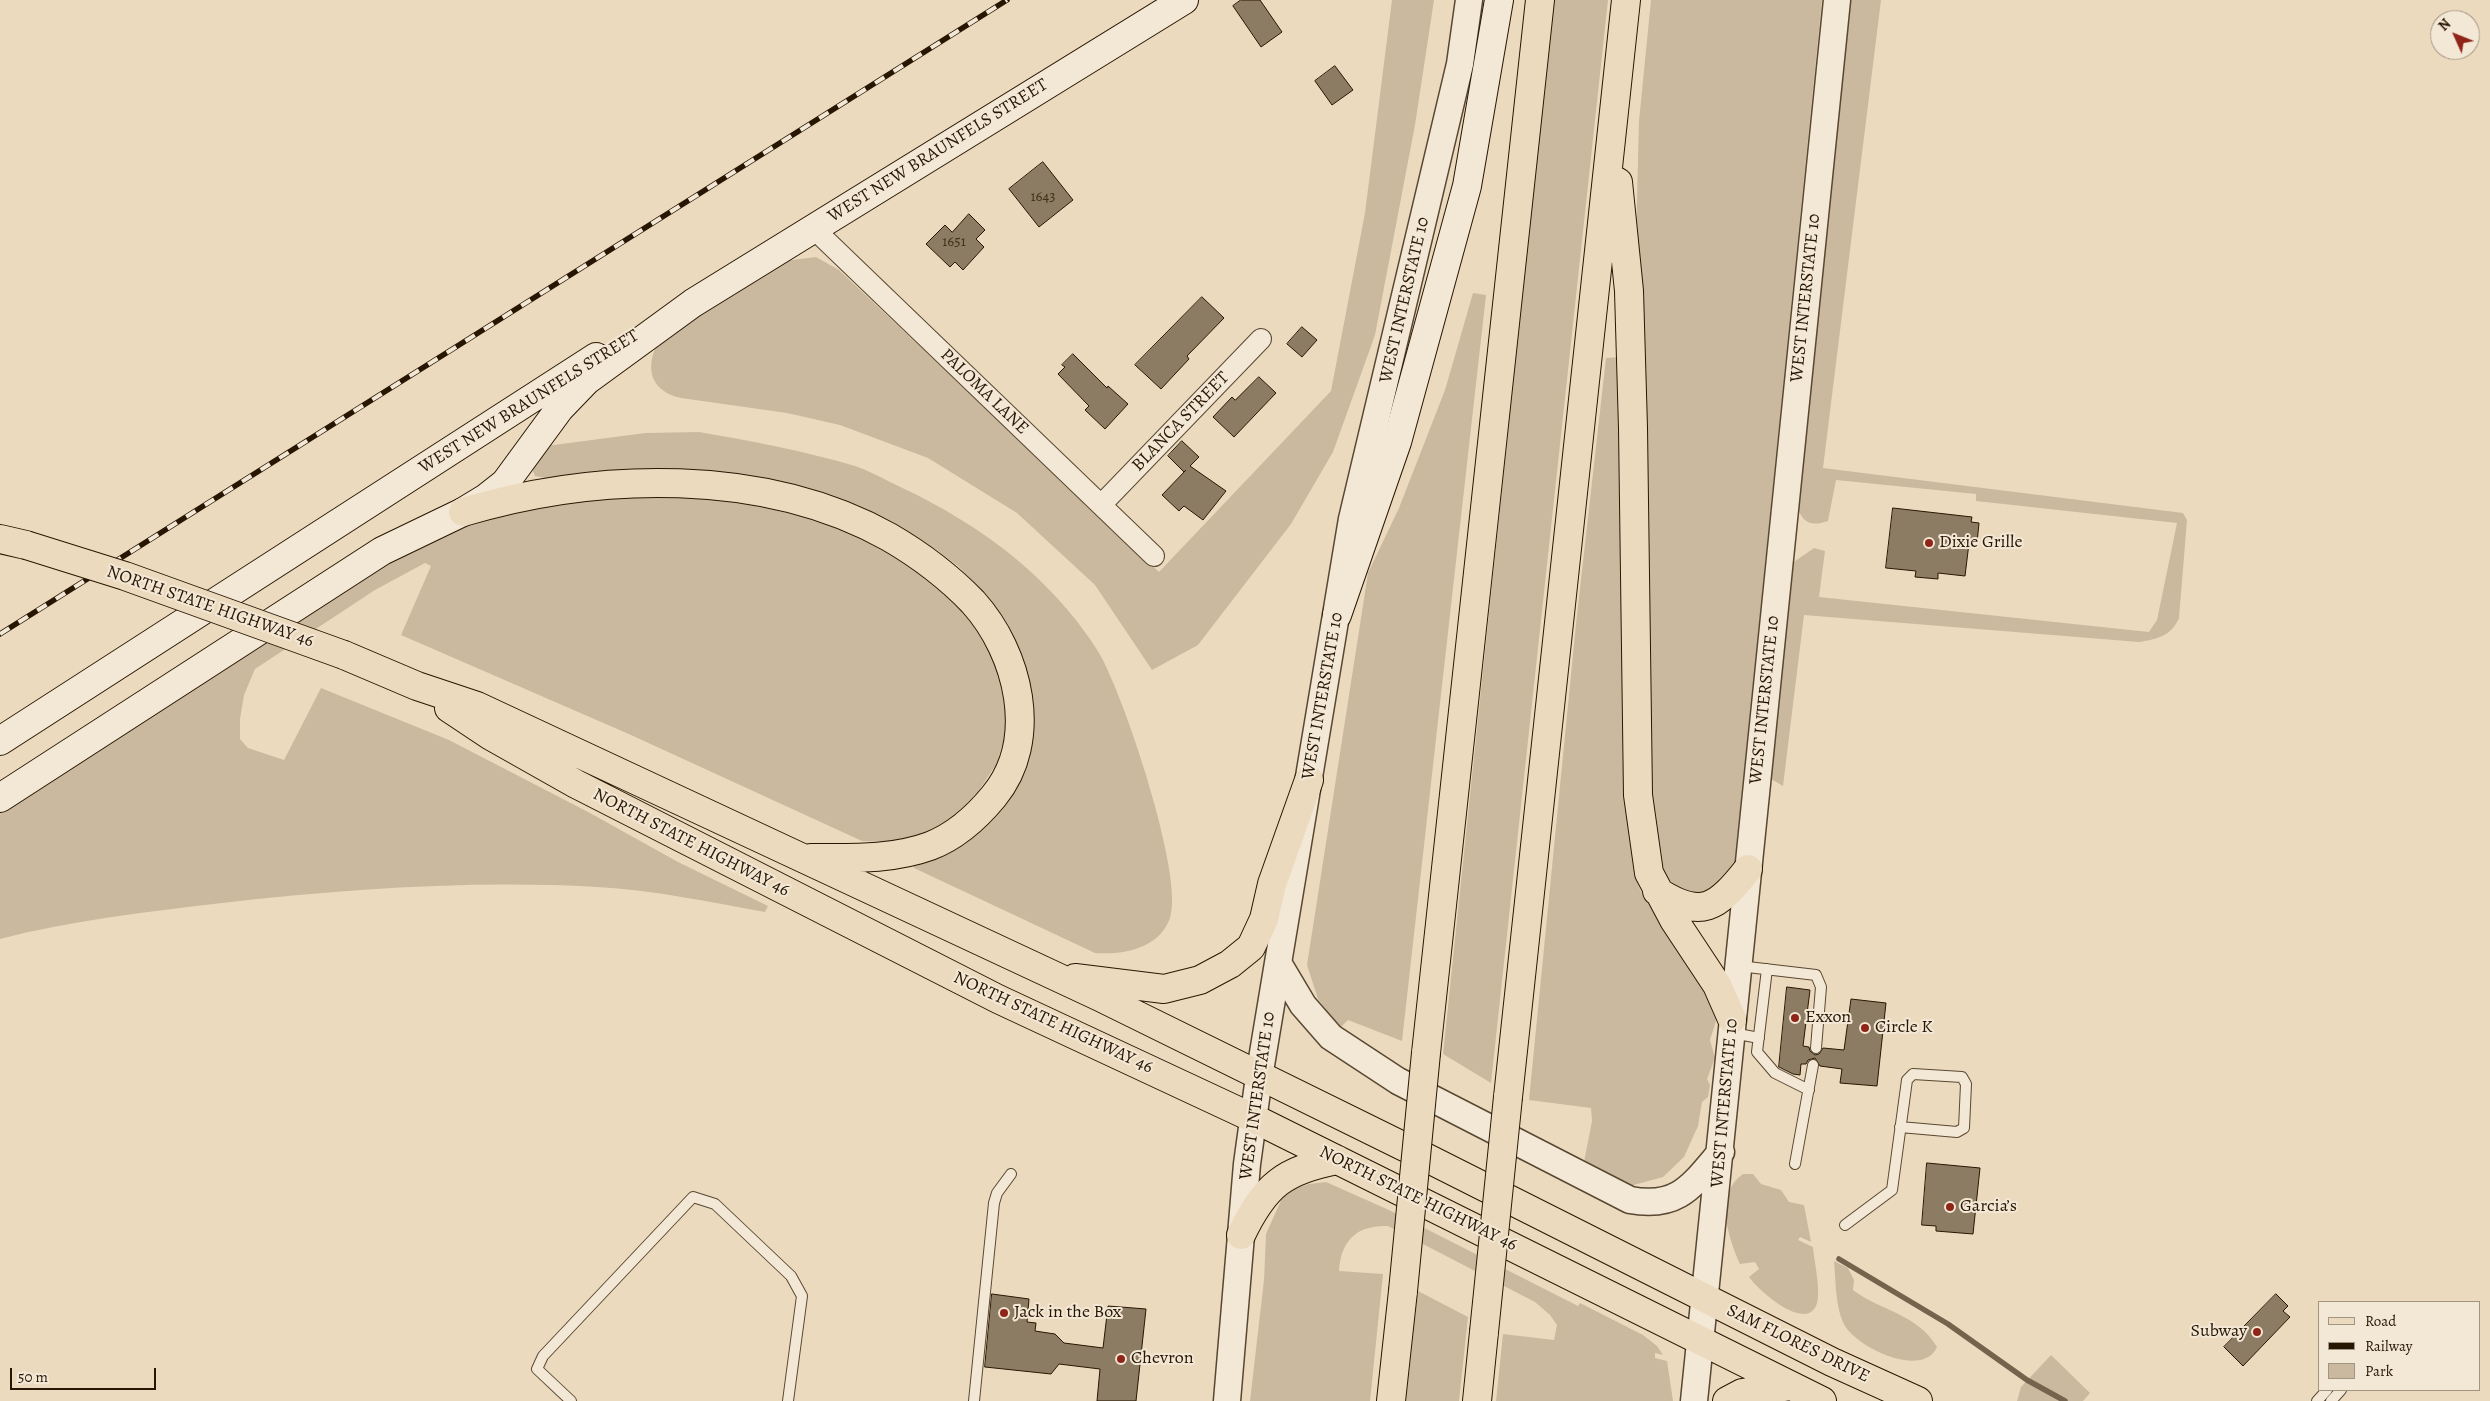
<!DOCTYPE html>
<meta charset="utf-8">
<style>
body{margin:0}
#map{position:relative;width:2490px;height:1401px;overflow:hidden;background:#ecdabf;font-family:Alegreya,serif}
canvas{display:block}
.legend{position:absolute;left:2318px;top:1301px;width:162px;height:90px;box-sizing:border-box;background:#f3e7d5;border:1px solid #a19481;margin:0;padding:6px 9px;list-style:none;font-size:15px;color:#271702}
.legend li{display:flex;align-items:center;gap:10px;height:25px}
.legend b{width:25px;border:1px solid #a19481}
.north{position:absolute;left:2430px;top:10px;width:50px;height:50px;box-sizing:border-box;background:#f3e7d5;border:1px solid #a19481;border-radius:50%;rotate:314deg;font-size:14px;font-weight:700;line-height:20px;text-align:center;color:#271702}
.north::after{content:'';display:block;margin:auto;width:18px;height:22px;background:#8f2418;clip-path:polygon(50% 0,100% 100%,50% 72%,0 100%)}
.scale{position:absolute;left:10px;top:1368px;width:146px;height:22px;box-sizing:border-box;border:2px solid #271702;border-top:0;padding-left:6px;font-size:15px;line-height:18px;white-space:nowrap;color:#271702;-webkit-text-stroke:4px #f3e7d5;paint-order:stroke}
</style>
<div id="map">
<canvas width="2490" height="1401"></canvas>
<ul class="legend">
<li><b style="height:6px;background:#ecdabf"></b>Road</li>
<li><b style="height:6px;background:#271702"></b>Railway</li>
<li><b style="height:14px;background:#cbb99f"></b>Park</li>
</ul>
<div class="north">N</div>
<div class="scale">50 m</div>
</div>
<script>
const g = document.querySelector('canvas').getContext('2d');
g.lineJoin = 'round';
function fillPath(path, color) { g.fillStyle = color; g.fill(path, 'evenodd'); }
function trace(path, color, width, dash) { g.strokeStyle = color; g.lineWidth = width; g.lineCap = dash ? 'butt' : 'round'; g.setLineDash(dash || []); g.stroke(path); }
function write(font, color, halo, rows, align = 'center') {
  g.font = font + ' Alegreya,serif'; g.lineWidth = 4; g.setLineDash([]); g.textBaseline = 'middle'; g.strokeStyle = halo; g.fillStyle = color; for (const [text, x, y, turn = 0] of rows) {
    g.save(); g.translate(x, y); g.rotate((+turn || 0) * Math.PI / 180); g.textAlign = isNaN(turn) ? turn : align; if (halo) g.strokeText(text, 0, 0); g.fillText(text, 0, 0); g.restore();
  }
}
fillPath(new Path2D(`
 M1392,0H1434L1415,125L1375,335L1333,452L1291,524L1198,645L1152,670L1095,585L1017,513L928,458L840,425L787,413L681,398C648,391 644,364 661,338L777,262L816,257L839,270L1159,572L1331,391L1365,213Z
 M1553,0H1608L1491,1083L1443,1054Z
 M1651,0H1822L1735,862L1727,877L1703,895L1678,891L1660,867L1648,804L1636,239L1639,121Z
 M1849,0H1881L1823,468L2183,513L2187,520L2179,618C2171,636 2158,639 2139,642L1804,615L1783,786L1771,779L1770,768L1788,566L1814,548L1825,551L1819,597L2149,632L2157,620L2177,523L1976,501V494L1836,480L1828,521C1810,527 1803,523 1796,505Z
 M1473,293L1486,295L1402,1041L1348,1020L1340,1028L1318,999L1307,965L1368,573L1399,508L1445,390Z
 M1621,357L1629,804L1633,867L1638,885L1644,898L1660,916L1704,981L1718,1015L1710,1040L1715,1058L1707,1079L1710,1085L1708,1097L1702,1102L1698,1126L1684,1157L1663,1177L1630,1186L1584,1162L1592,1121L1591,1108L1529,1100L1576,624L1606,358Z
 M699,432C752,441 804,451 855,466C867,470 878,476 890,482C940,505 990,534 1031,572C1057,596 1080,622 1099,653C1123,693 1185,877 1170,918C1159,949 1123,955 1095,953L914,868L913,865L941,852L1031,731L1033,705L1028,678L1020,652L1008,629L976,585L958,566L938,551L883,518L837,501L743,476L711,472L653,469L546,478L535,476L532,468L546,446L645,433Z
 M623,495L718,497L822,521L893,550L965,609L987,642L1000,669L1006,697V732L997,763L978,792L951,820L919,836L889,842L862,841L631,735L401,635L431,566L425,563L375,590L255,669L244,695L240,719V739L248,748L284,760L321,688L449,740L590,813L678,862L768,906L765,912C710,902 653,890 597,887C472,880 346,889 222,903C148,912 72,920 0,939V812L381,567C411,550 440,533 472,520C519,502 574,501 623,495Z
 M1743,1174H1753L1761,1184L1781,1190L1789,1202L1804,1205L1811,1242L1800,1237L1798,1240L1813,1247C1814,1261 1822,1294 1816,1306C1804,1331 1758,1290 1749,1277L1759,1269L1755,1262L1740,1264C1728,1237 1714,1194 1743,1174Z
 M1326,1182L1389,1210L1578,1306L1580,1303L1643,1335L1657,1346L1663,1355L1655,1353V1358L1667,1361L1673,1401H1496L1503,1334L1554,1340L1557,1325L1550,1315L1535,1302L1388,1226C1356,1225 1341,1241 1339,1271L1383,1274L1370,1401H1250L1264,1280L1266,1234L1283,1196L1293,1189L1309,1184Z
 M1834,1261L1848,1268L1854,1280L1853,1290C1881,1311 1918,1314 1937,1347C1923,1379 1858,1348 1845,1326C1835,1308 1836,1281 1834,1261Z
 M1418,1291L1468,1317L1459,1401H1406Z
 M2051,1355L2090,1393L2083,1401H2017L2021,1387Z`), '#cbb99f');
trace(new Path2D(`
 M1839,1259L1948,1324L2027,1380L2065,1401`), '#75644d', 5.5);
const building = new Path2D(`
 M1241,0H1260L1282,32L1261,47L1233,6Z
 M1335,66L1353,90L1332,105L1315,81Z
 M1043,162L1073,200L1039,227L1009,189Z
 M969,214L985,230L976,239L984,247L963,270L955,262L950,267L926,244L945,225L952,232Z
 M1202,297L1224,318L1187,356L1189,359L1161,389L1135,365Z
 M1302,327L1317,340L1302,357L1287,344Z
 M1073,354L1107,388L1108,386L1128,404L1105,429L1085,410L1089,406L1058,374L1065,367L1062,365Z
 M1259,377L1276,393L1234,437L1213,417L1232,397L1235,400Z
 M1182,441L1199,457L1190,466L1226,491L1203,520L1184,506L1179,511L1162,495L1186,470L1184,472L1168,456Z
 M1893,508L1972,517L1971,522L1979,523L1977,543H1969L1965,576L1938,573V579L1915,577L1916,571L1886,568Z
 M1787,987L1810,990L1803,1046L1809,1047L1810,1051L1815,1055L1819,1054L1823,1048L1844,1050L1851,999L1886,1003L1877,1086L1840,1083L1842,1069L1820,1066L1815,1058L1808,1060L1806,1064H1801L1800,1075L1793,1074L1779,1067Z
 M1927,1163L1980,1168L1973,1234L1936,1231V1226L1922,1225Z
 M992,1294L1029,1299L1027,1322L1036,1323L1035,1331L1055,1334L1064,1343L1103,1348L1108,1306L1146,1309L1136,1401H1097L1100,1369L1059,1364L1051,1374L985,1367Z
 M2276,1294L2288,1306L2283,1311L2290,1317L2243,1366L2224,1347Z`);
fillPath(building, '#8d7c64');
trace(building, '#271702', 1);
const service = new Path2D(`
 M1739,966L1816,975L1821,987L1816,1048
 M1767,969L1757,1052L1775,1073L1809,1090
 M1733,1033L1759,1038
 M1795,1164L1813,1065
 M1845,1225L1892,1190L1907,1080L1913,1074L1962,1077L1966,1084L1964,1128L1957,1132L1900,1127
 M571,1401L537,1369L543,1356L693,1197L715,1204L791,1276L802,1296L788,1401
 M974,1401L994,1203L997,1193L1011,1174
 M2317,1401L2327,1390
 M2331,1401L2341,1390`);
const minor = new Path2D(`
 M813,228L1154,556
 M1101,505L1261,339`);
const tertiary = new Path2D(`
 M1278,963L1303,1005L1331,1037L1398,1081L1630,1200C1678,1209 1692,1186 1721,1152
 M1227,1401L1247,1164L1259,1077L1352,519L1460,64L1469,0
 M1694,1401L1837,0`);
const secondary = new Path2D(`
 M1337,615L1397,442L1467,186L1499,0
 M0,741L596,357
 M0,798L382,551L463,512L486,498L505,483L560,408L586,381L693,303L1184,0`);
const primary = new Path2D(`
 M463,512C597,472 764,467 889,537C920,555 949,577 973,602C1019,653 1040,740 994,796C976,818 956,836 930,846C892,860 851,858 811,858
 M0,539L26,545
 M344,655L417,686L477,706L1100,997L1427,1158L1832,1362L1918,1401
 M449,708L491,736L576,784L998,999L1253,1118L1822,1401
 M1075,978L1164,989L1200,980L1230,964L1251,947L1264,919L1272,884L1309,780
 M1241,1235C1265,1185 1284,1170 1338,1160
 M1727,1401L1742,1393L1791,1386`);
const motorway = new Path2D(`
 M1618,182L1629,291L1633,428L1638,795L1649,873L1674,920L1717,985L1732,1019
 M1657,891C1702,920 1717,908 1748,869
 M1426,1053L1540,0
 M1508,1097L1626,0
 M1391,1401L1403,1291
 M1477,1401L1484,1332`);
trace(service, '#584831', 12);
trace(minor, '#584831', 22);
trace(tertiary, '#584831', 29);
trace(secondary, '#271702', 30);
trace(primary, '#271702', 30);
trace(motorway, '#271702', 30);
trace(service, '#f3e7d5', 10);
trace(minor, '#f3e7d5', 20);
trace(tertiary, '#f3e7d5', 26);
trace(secondary, '#f3e7d5', 28);
trace(primary, '#ecdabf', 28);
trace(motorway, '#ecdabf', 28);
const rail = new Path2D(`
 M0,634L1007,0`);
trace(rail, '#271702', 5.5);
trace(rail, '#f3e7d5', 4, [11]);
const primaryBridge = new Path2D(`
 M26,545L125,576L344,655`);
const motorwayBridge = new Path2D(`
 M1403,1291L1426,1053
 M1484,1332L1508,1097`);
trace(primaryBridge, '#271702', 30, []);
trace(motorwayBridge, '#271702', 30, []);
trace(primaryBridge, '#ecdabf', 28);
trace(motorwayBridge, '#ecdabf', 28);
for (const [x, y, r, color] of [
 [1929,543,5,"#8f2418"],
 [1795,1018,5,"#8f2418"],
 [1865,1028,5,"#8f2418"],
 [1950,1207,5,"#8f2418"],
 [1004,1313,5,"#8f2418"],
 [2257,1332,5,"#8f2418"],
 [1121,1359,5,"#8f2418"]
]) { const dot = new Path2D(); dot.arc(x, y, r, 0, 2 * Math.PI); g.fillStyle = color; g.fill(dot); trace(dot, '#f3e7d5', 2); }
write('15px', '#40301a', null, [
 ["1643",1043,197],
 ["1651",954,242]
]);
write('18px', '#271702', '#f3e7d5', [
 ["WEST NEW BRAUNFELS STREET",938,151,-32],
 ["WEST INTERSTATE 10",1806,298,-84],
 ["WEST INTERSTATE 10",1405,300,-77],
 ["PALOMA LANE",984,392,44],
 ["WEST NEW BRAUNFELS STREET",529,402,-32],
 ["BLANCA STREET",1181,422,-46],
 ["NORTH STATE HIGHWAY 46",210,607,19],
 ["WEST INTERSTATE 10",1323,696,-80],
 ["WEST INTERSTATE 10",1765,700,-84],
 ["NORTH STATE HIGHWAY 46",691,843,27],
 ["NORTH STATE HIGHWAY 46",1053,1023,25],
 ["WEST INTERSTATE 10",1258,1096,-82],
 ["WEST INTERSTATE 10",1725,1103,-85],
 ["NORTH STATE HIGHWAY 46",1418,1199,26],
 ["SAM FLORES DRIVE",1798,1344,26]
]);
write('18px', '#271702', '#f3e7d5', [
 ["Dixie Grille",1939,543],
 ["Exxon",1805,1018],
 ["Circle K",1875,1028],
 ["Garcia’s",1960,1207],
 ["Jack in the Box",1014,1313],
 ["Subway",2247,1332,"right"],
 ["Chevron",1131,1359]
], 'left');
</script>
